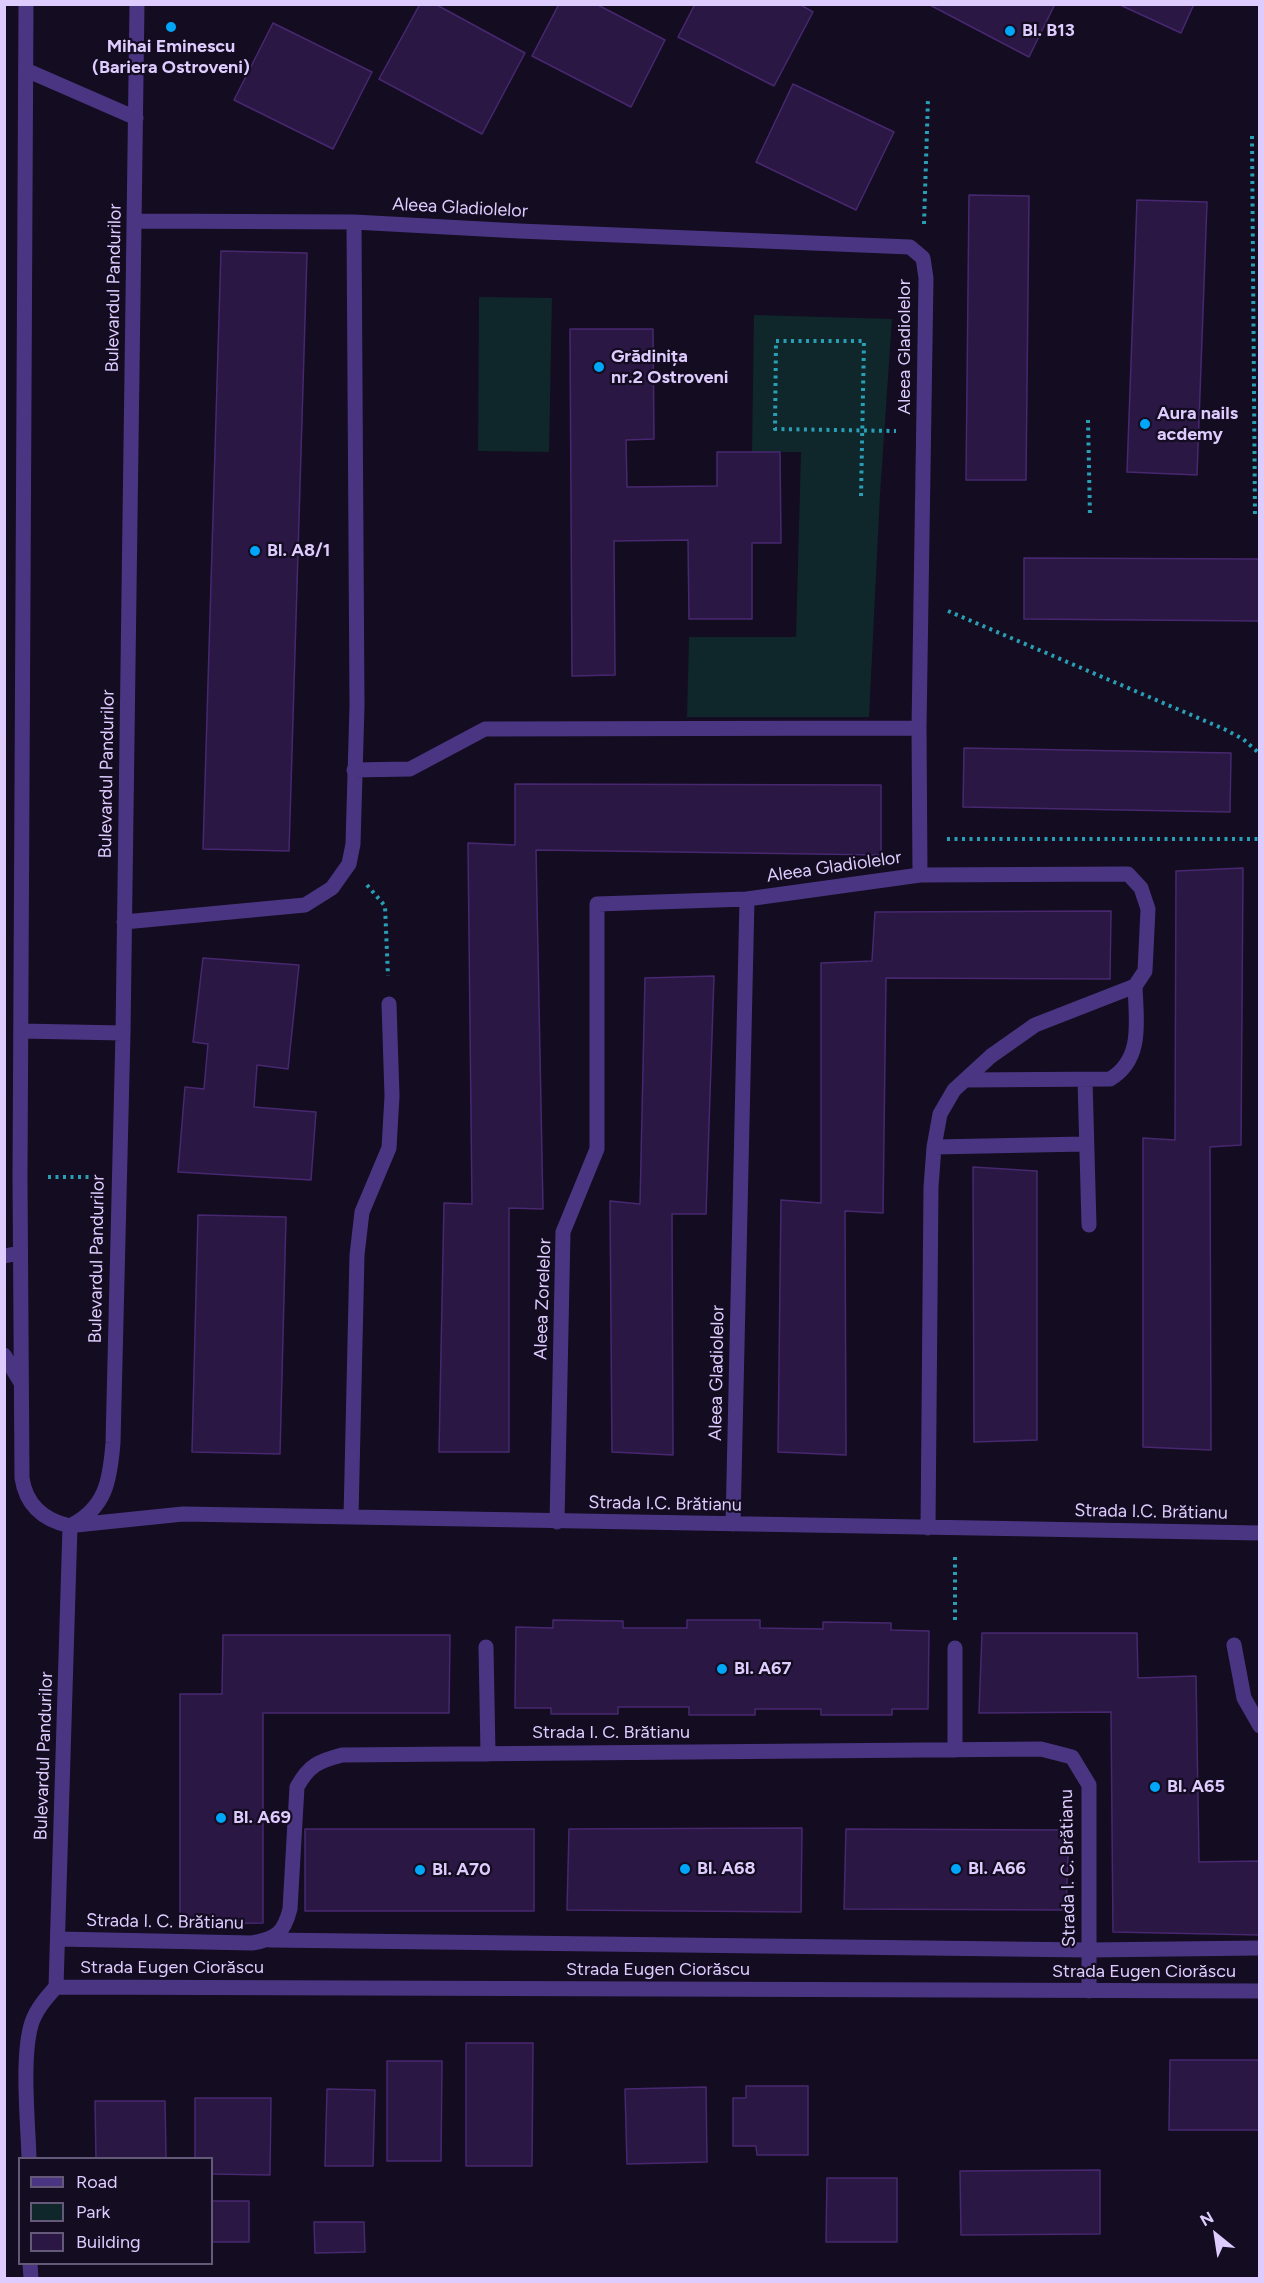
<!DOCTYPE html>
<meta charset="utf-8">
<style>
body{margin:0}
#map{position:relative;width:1264px;height:2283px;overflow:hidden;background:#140c21;font-family:Figtree,sans-serif}
canvas{display:block}
.frame{position:absolute;inset:0;border:6px solid #deccff;pointer-events:none}
.legend{position:absolute;left:18px;top:2157px;width:195px;height:108px;box-sizing:border-box;background:#140c21;border:2px solid #65597a;margin:0;padding:8px 10px;list-style:none;font-size:18px;color:#deccff}
.legend li{display:flex;align-items:center;gap:12px;height:30px}
.legend b{width:30px;border:2px solid #65597a}
.north{position:absolute;left:1186px;top:2205px;width:60px;height:60px;-webkit-text-stroke:4px #140c21;paint-order:stroke;rotate:330deg;font-size:16px;font-weight:700;line-height:24px;text-align:center;color:#deccff}
.north::after{content:'';display:block;margin:auto;width:21px;height:27px;background:#deccff;clip-path:polygon(50% 0,100% 100%,50% 72%,0 100%)}
</style>
<div id="map">
<canvas width="1264" height="2283"></canvas>
<div class="frame"></div>
<ul class="legend">
<li><b style="height:8px;background:#4a3582"></b>Road</li>
<li><b style="height:16px;background:#0f262b"></b>Park</li>
<li><b style="height:16px;background:#2a1743"></b>Building</li>
</ul>
<div class="north">N</div>
</div>
<script>
const g = document.querySelector('canvas').getContext('2d');
g.lineJoin = 'round';
function fillPath(path, color) { g.fillStyle = color; g.fill(path, 'evenodd'); }
function trace(path, color, width, dash) { g.strokeStyle = color; g.lineWidth = width; g.lineCap = dash ? 'butt' : 'round'; g.setLineDash(dash || []); g.stroke(path); }
function write(font, color, halo, rows, align = 'center') {
  g.font = font + ' Figtree,sans-serif'; g.lineWidth = 4.5; g.setLineDash([]); g.textBaseline = 'middle'; g.strokeStyle = halo; g.fillStyle = color; for (const [text, x, y, turn = 0] of rows) {
    g.save(); g.translate(x, y); g.rotate((+turn || 0) * Math.PI / 180); g.textAlign = isNaN(turn) ? turn : align; if (halo) g.strokeText(text, 0, 0); g.fillText(text, 0, 0); g.restore();
  }
}
fillPath(new Path2D(`
 M479,297L552,298L549,452L478,451Z
 M754,315L892,319L880,495L869,717H687L689,637H796L801,452H752Z`), '#0f262b');
const building = new Path2D(`
 M420,4H435L525,53L482,134L379,79Z
 M559,4H596L665,40L631,107L532,56Z
 M695,4H799L813,12L774,86L678,37Z
 M928,4H1055L1029,57Z
 M1118,4H1194L1181,33Z
 M273,23L372,72L333,149L234,100Z
 M793,84L894,132L856,210L756,162Z
 M969,195L1029,196L1026,480H966Z
 M1137,200L1207,202L1197,475L1127,472Z
 M221,251L307,253L289,851L203,849Z
 M570,329H653L654,439L626,440L627,487L717,486V452H780L781,543H752V619H689L688,540L614,541L615,675L572,676Z
 M1024,558L1260,559V621L1024,619Z
 M964,748L1231,753L1230,812L963,807Z
 M515,784L881,785V855L536,850L543,1209L509,1208V1452H439L444,1203L472,1204L468,843L515,845Z
 M1243,868L1241,1145L1210,1147L1211,1450L1143,1447V1138L1175,1140L1176,871Z
 M1111,911L1110,979L886,978L883,1213L845,1211L846,1455L778,1452L781,1200L821,1203V963L872,961L875,912Z
 M203,958L299,965L288,1069L257,1065L254,1107L316,1112L311,1180L178,1172L185,1087L204,1089L208,1044L193,1042Z
 M714,976L706,1214H672L673,1455L612,1452L610,1201L640,1204L645,978Z
 M973,1167L1037,1171V1440L974,1442Z
 M198,1215L286,1217L280,1454L192,1452Z
 M553,1620L623,1621V1628H687V1620H760V1628L823,1629V1622L891,1623V1630L929,1631L928,1709H892V1715H821V1709H755V1715H689V1707H618V1714H551V1708H515L516,1627L553,1628Z
 M982,1633H1137L1138,1678L1196,1676L1199,1862L1260,1861V1935L1113,1932L1111,1712L979,1713Z
 M223,1635H450L449,1713H263V1923L180,1924V1694H222Z
 M802,1828L801,1912L567,1910L569,1829Z
 M305,1829H534V1911H305Z
 M846,1829L1069,1830L1066,1910L844,1909Z
 M466,2043H533L532,2166H466Z
 M1170,2060H1260V2130H1169Z
 M387,2061H442L441,2161H387Z
 M746,2086H808V2155H757L756,2146H733V2098H746Z
 M706,2087L707,2162L627,2164L625,2089Z
 M327,2089L375,2090L373,2166H325Z
 M195,2098H271L270,2175L212,2174V2158H195Z
 M95,2101H165L166,2158H96Z
 M1100,2170V2234L961,2235L960,2171Z
 M827,2178H897V2242H826Z
 M212,2201H249V2242H212Z
 M314,2222H364L365,2252L315,2253Z`);
fillPath(building, '#2a1743');
trace(building, '#472870', 1.5);
trace(new Path2D(`
 M1252,136L1255,518
 M924,224L928,99
 M1088,420L1090,517
 M861,496L864,341H776L775,429L896,431
 M948,611L1224,729L1243,739L1260,754
 M947,839H1260
 M367,885L385,906L388,976
 M48,1177H92
 M955,1620V1555`), '#299fb6', 4, [3, 4.5]);
trace(new Path2D(`
 M26,4L20,1177L22,1478C26,1505 43,1520 70,1526C106,1508 110,1480 113,1443L123,1033L137,4
 M26,70L136,118
 M135,221L354,222L519,231L910,247L923,258L926,278L919,728L920,875L747,899
 M354,770L410,769L485,729L919,728
 M920,875L1128,874L1141,888L1148,909L1145,971L1135,986L1035,1025L991,1056L954,1090L940,1114L934,1147L931,1187L928,1528
 M124,922L305,905L332,888L349,864L353,844L357,706L354,222
 M21,1031L123,1033
 M965,1080L1110,1079C1144,1059 1136,1019 1135,986
 M1085,1080L1089,1225
 M934,1147L1085,1144
 M4,1256L20,1253
 M4,1355L20,1381
 M351,1517L357,1255L362,1212L389,1148L392,1096L389,1004
 M557,1522L563,1232L597,1149V904L747,899L733,1524
 M76,1525L183,1514L1260,1533
 M1234,1645L1244,1698L1260,1726
 M486,1647L488,1754
 M955,1648V1750
 M58,1939L252,1943C276,1939 284,1933 290,1909L297,1787C309,1765 319,1761 342,1755L1041,1749L1072,1757L1089,1785V1991
 M270,1940L1089,1950L1260,1948
 M56,1987L1260,1991
 M56,1987L70,1526
 M29,2158C28,2122 21,2055 32,2022C37,2008 47,1997 56,1987
 M30,2264L31,2278`), '#4a3582', 15);
for (const [x, y, r, color] of [
 [171,27,6,"#00a6f7"],
 [1010,31,6,"#00a6f7"],
 [599,367,6,"#00a6f7"],
 [1145,424,6,"#00a6f7"],
 [255,551,6,"#00a6f7"],
 [722,1669,6,"#00a6f7"],
 [1155,1787,6,"#00a6f7"],
 [221,1818,6,"#00a6f7"],
 [685,1869,6,"#00a6f7"],
 [956,1869,6,"#00a6f7"],
 [420,1870,6,"#00a6f7"]
]) { const dot = new Path2D(); dot.arc(x, y, r, 0, 2 * Math.PI); g.fillStyle = color; g.fill(dot); trace(dot, '#140c21', 2); }
write('bold 18px', '#deccff', '#140c21', [
 ["Bl. B13",1022,31],
 ["Mihai Eminescu",171,47,"center"],
 ["(Bariera Ostroveni)",171,68,"center"],
 ["Grădinița",611,357],
 ["nr.2 Ostroveni",611,378],
 ["Aura nails",1157,414],
 ["acdemy",1157,435],
 ["Bl. A8/1",267,551],
 ["Bl. A67",734,1669],
 ["Bl. A65",1167,1787],
 ["Bl. A69",233,1818],
 ["Bl. A68",697,1869],
 ["Bl. A66",968,1869],
 ["Bl. A70",432,1870]
], 'left');
write('18px', '#deccff', '#140c21', [
 ["Aleea Gladiolelor",460,208,3],
 ["Bulevardul Pandurilor",114,288,-89],
 ["Aleea Gladiolelor",905,347,-90],
 ["Bulevardul Pandurilor",107,774,-89],
 ["Aleea Gladiolelor",834,867,-8],
 ["Bulevardul Pandurilor",97,1259,-89],
 ["Aleea Zorelelor",543,1299,-88],
 ["Aleea Gladiolelor",717,1373,-89],
 ["Strada I.C. Brătianu",665,1504,1],
 ["Strada I.C. Brătianu",1151,1512,1],
 ["Strada I. C. Brătianu",611,1733],
 ["Bulevardul Pandurilor",44,1756,-88],
 ["Strada I. C. Brătianu",1068,1868,-91],
 ["Strada I. C. Brătianu",165,1922,1],
 ["Strada Eugen Ciorăscu",172,1968],
 ["Strada Eugen Ciorăscu",658,1970],
 ["Strada Eugen Ciorăscu",1144,1972]
]);
</script>
